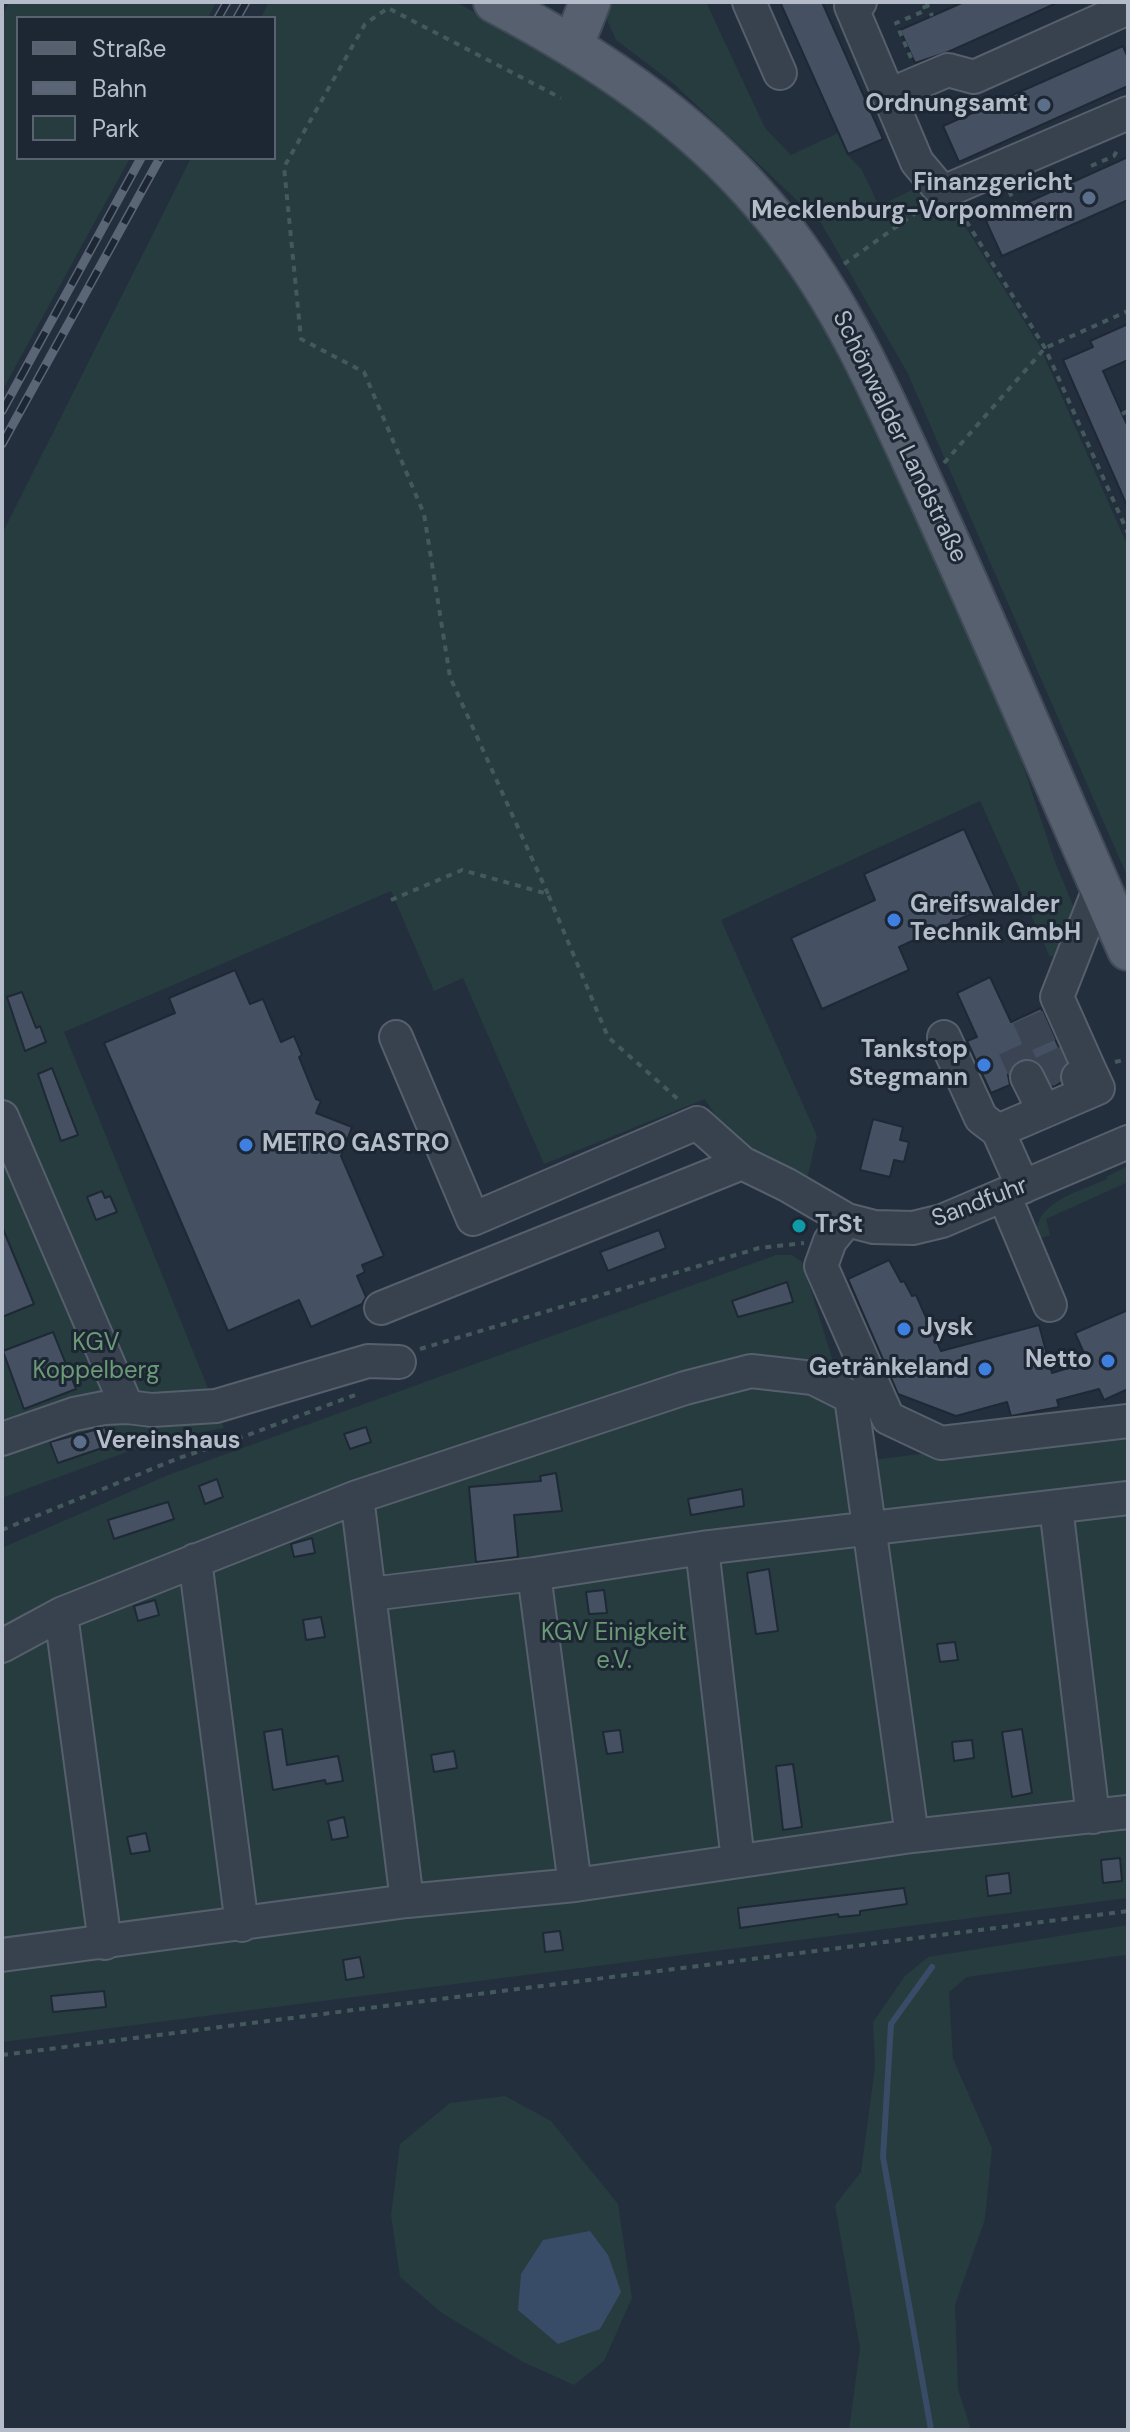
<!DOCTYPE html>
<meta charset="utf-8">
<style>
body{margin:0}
#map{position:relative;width:1130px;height:2432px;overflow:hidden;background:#242f3e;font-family:"DM Sans",sans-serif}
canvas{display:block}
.frame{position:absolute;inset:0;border:4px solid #b4bcc9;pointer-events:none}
.legend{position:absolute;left:16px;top:16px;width:260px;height:144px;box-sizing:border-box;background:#1d2633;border:2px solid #59626f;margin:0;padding:10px 14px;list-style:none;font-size:24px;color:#b4bcc9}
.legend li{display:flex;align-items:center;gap:16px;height:40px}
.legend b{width:40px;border:2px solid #59626f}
</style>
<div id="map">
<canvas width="1130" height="2432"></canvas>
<div class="frame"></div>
<ul class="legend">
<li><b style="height:10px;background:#56606e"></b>Straße</li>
<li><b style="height:10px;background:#5a6575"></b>Bahn</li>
<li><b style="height:22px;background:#263c3f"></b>Park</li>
</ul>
</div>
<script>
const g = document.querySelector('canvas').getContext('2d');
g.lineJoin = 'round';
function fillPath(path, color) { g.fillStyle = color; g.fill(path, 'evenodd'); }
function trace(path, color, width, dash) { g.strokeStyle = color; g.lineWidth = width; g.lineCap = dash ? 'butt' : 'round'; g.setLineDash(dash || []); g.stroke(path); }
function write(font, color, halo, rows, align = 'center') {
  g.font = font + ' "DM Sans",sans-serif'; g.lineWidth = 6; g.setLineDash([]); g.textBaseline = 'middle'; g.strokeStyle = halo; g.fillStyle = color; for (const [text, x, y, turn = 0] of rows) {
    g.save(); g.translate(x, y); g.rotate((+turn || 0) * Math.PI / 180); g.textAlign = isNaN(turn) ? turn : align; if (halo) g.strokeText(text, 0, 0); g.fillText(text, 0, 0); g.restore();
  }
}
fillPath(new Path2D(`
 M9,2H216L208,18H18V158H130L2,391V16Z
 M269,2H456L575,69L600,77L758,214L859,373L1006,714L1055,862L1078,917L1060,953L1050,957L980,801L721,920L817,1136L806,1184L734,1146L705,1099L544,1164L463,978L434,991L391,891L64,1032L224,1428L159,1440L2,1498V534L191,158H274V18H261Z
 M608,2H706L765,128L791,155L838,133L847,154L862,170L879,206L914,189L946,196L1039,345L1128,547V878L907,372L821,223L673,83L616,40L607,20Z
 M1128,1166V1182L1046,1219L1050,1235L1038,1239C1030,1203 1081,1191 1107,1179L1106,1177Z
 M776,1255H792L802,1262L838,1377L860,1379L873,1460L1128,1427V1898L2,2042V1548L168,1475Z
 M1128,1925V1961L1125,1955L967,1977L949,1992L953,2059L992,2148L985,2219L955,2305L958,2389L971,2430H849L860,2348L835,2205L861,2172L875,2067L873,2022L905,1976L928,1957Z
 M505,2096L551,2121L618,2204L632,2298L604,2361L574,2385L523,2362L442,2313L400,2277L391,2215L400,2144L450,2103Z`), '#263c3f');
fillPath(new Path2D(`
 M590,2231L608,2255L621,2292L600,2329L558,2344L518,2310L521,2274L543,2240Z`), '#394c67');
trace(new Path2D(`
 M931,2430L883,2157L891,2024L932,1967`), '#394c67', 6);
const building = new Path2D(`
 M780,2H822L883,139L848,154Z
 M964,2H1059L948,52L915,63L900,30Z
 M1123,46L1128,58V86L959,162L943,126Z
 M1128,157V200L1002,256L986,221Z
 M1128,324V360L1103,371L1128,427V508L1063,360L1093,347L1090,341Z
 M964,829L997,902L899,947L909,970L822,1009L791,938L875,900L864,874Z
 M235,970L250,1004L263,999L281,1042L294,1036L302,1055L299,1057L316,1099L321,1101L316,1113L352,1127L341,1156L384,1256L362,1265L365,1272L357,1276L366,1297L362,1304L311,1327L299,1300L228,1331L104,1043L175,1013L169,998Z
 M990,977L1011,1022L1041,1008L1066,1063L1059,1075L1060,1083L1053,1087L1038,1062L1027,1058L1018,1060L1012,1066L1008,1075L1010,1085L991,1093L967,1041L977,1037L957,993Z
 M22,992L36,1028L40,1026L46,1042L25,1051L7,997Z
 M52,1068L78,1135L61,1141L38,1074Z
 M873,1119L903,1127L900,1140L909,1142L904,1162L894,1160L890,1177L860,1170Z
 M102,1191L105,1198L110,1196L117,1212L96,1220L87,1197Z
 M3,1229L34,1304L2,1317V1230Z
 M659,1230L666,1248L608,1271L600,1252Z
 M889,1260L901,1282L904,1281L912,1296L916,1295L941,1351L1039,1325L1052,1373L1088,1362L1075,1333L1128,1310V1389L1104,1400L1099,1389L1057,1400L1059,1407L1011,1416L1007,1402L956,1416L898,1394L848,1279Z
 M787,1282L793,1302L738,1317L732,1301Z
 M53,1332L76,1389L24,1409L3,1351Z
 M105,1427L111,1445L58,1463L50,1442Z
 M366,1427L371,1442L350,1449L344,1434Z
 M556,1473L562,1511L514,1515L518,1557L476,1562L469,1487L541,1481L540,1476Z
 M217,1479L223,1497L205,1504L199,1486Z
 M742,1489L744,1506L691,1515L688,1499Z
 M168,1502L174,1519L114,1539L108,1520Z
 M312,1538L315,1553L294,1557L291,1544Z
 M769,1569L778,1631L756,1634L747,1573Z
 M604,1590L607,1613L589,1614L586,1592Z
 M155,1600L159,1615L138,1621L134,1606Z
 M321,1617L325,1637L306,1640L303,1620Z
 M955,1642L958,1660L940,1662L937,1644Z
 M282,1729L287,1765L338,1756L343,1781L326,1784L325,1780L273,1790L264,1732Z
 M1022,1729L1032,1793L1012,1797L1002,1732Z
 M620,1730L623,1752L607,1754L603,1732Z
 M972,1740L974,1758L954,1761L952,1742Z
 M454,1751L457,1768L434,1772L431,1755Z
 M793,1764L802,1827L783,1830L776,1766Z
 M344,1817L348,1837L332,1840L328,1821Z
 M146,1833L150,1851L131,1854L127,1837Z
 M1120,1858L1122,1881L1103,1883L1101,1860Z
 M1009,1873L1011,1893L988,1896L986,1876Z
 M904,1888L907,1904L860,1911V1915L839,1917L838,1914L740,1928L738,1908Z
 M560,1931L563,1950L545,1952L543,1933Z
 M360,1957L364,1977L346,1980L343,1960Z
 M104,1991L106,2007L53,2012L51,1996Z`);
fillPath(building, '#455162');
trace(building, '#1f2835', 2);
trace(new Path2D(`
 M1039,1074L1070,1060
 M1027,1077L1011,1042L1054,1023`), '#3a4453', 32, [32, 16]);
const minor = new Path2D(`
 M749,2L780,73
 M860,2L851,6L917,162L938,187L948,190L1128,113
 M889,95L948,70L974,77L1128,8
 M396,1037L473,1219L697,1123L742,1163L787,1185L847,1220L874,1227L913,1228L942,1221L1128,1142
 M944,1037L981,1118L998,1131L1023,1187
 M1027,1077L1037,1097
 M1078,1077L1090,1071L1057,997L1100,887
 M2,1117L127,1407
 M998,1131L1098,1088L1091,1073
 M1004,1195L1050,1305
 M847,1220L830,1241L821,1266L888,1418L941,1443L1128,1421
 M381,1308L742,1163
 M851,1397L912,1836
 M2,1439L74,1414L104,1408L127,1407L152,1410L216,1406L368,1361L399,1362
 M357,1497L407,1901
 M1056,1507L1093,1817
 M702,1548L738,1861
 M195,1560L242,1925
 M534,1574L575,1885
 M371,1594L534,1574L702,1548L1128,1498
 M61,1614L105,1943
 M2,1646L61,1614L357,1497L685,1388L751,1371L813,1378L851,1397L876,1393
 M2,1955L407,1901L575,1885L912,1836L1128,1812`);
const major = new Path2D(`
 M494,2C594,55 689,117 763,204C839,292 883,397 931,502C999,651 1062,801 1128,950
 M573,45L590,2`);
trace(minor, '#565f6c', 36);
trace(major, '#414a57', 44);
trace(new Path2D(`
 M926,2L932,16
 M911,58L896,23L922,12L921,8L928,6
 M1091,166L1114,156L1119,147
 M1009,191L1017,207
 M960,211L1045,348L1128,533
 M844,264L924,207
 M1122,414L1128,411
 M944,463L1045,348L1128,311
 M548,894L450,677L424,514L364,372L301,339L284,167L365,24L388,8L561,98
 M391,900L462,870L548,894L608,1037L680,1101
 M1115,1062L1128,1059
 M420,1349L759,1248L804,1243
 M2,1530L179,1458L237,1439L355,1395
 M2,2055L1128,1911`), '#44595c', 4, [6, 6]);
trace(minor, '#38414e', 32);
trace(major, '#56606e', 40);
const rail = new Path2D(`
 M218,18L227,2
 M237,18L246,2
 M2,411L141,158
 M2,444L160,158`);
trace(rail, '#5a6575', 9);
trace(rail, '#1d2633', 6, [18]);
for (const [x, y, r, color] of [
 [1044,105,8,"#5c6f8a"],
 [1089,198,8,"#5c6f8a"],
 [894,920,8,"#3f7fe0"],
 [984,1065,8,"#3f7fe0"],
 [246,1145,8,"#3f7fe0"],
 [799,1226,8,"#0f9aa8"],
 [904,1329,8,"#3f7fe0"],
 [1108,1361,8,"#3f7fe0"],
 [985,1369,8,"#3f7fe0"],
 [80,1442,8,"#5c6f8a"]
]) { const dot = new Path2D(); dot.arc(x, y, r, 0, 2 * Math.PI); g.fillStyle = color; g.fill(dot); trace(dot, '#1d2633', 3); }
write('bold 24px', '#b4bcc9', '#1d2633', [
 ["Ordnungsamt",1028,105],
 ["Finanzgericht",1073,184],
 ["Mecklenburg-Vorpommern",1073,212],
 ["Greifswalder",910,906,"left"],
 ["Technik GmbH",910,934,"left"],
 ["Tankstop",968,1051],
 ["Stegmann",968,1079],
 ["METRO GASTRO",262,1145,"left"],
 ["TrSt",815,1226,"left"],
 ["Jysk",920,1329,"left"],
 ["Netto",1092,1361],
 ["Getränkeland",969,1369],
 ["Vereinshaus",96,1442,"left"]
], 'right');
write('24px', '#b4bcc9', '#1d2633', [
 ["Schönwalder Landstraße",899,437,64],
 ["Sandfuhr",980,1203,-21]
]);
write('24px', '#6b9a76', '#1d2633', [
 ["KGV",96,1344],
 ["Koppelberg",96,1372],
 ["KGV Einigkeit",614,1634],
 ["e.V.",614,1662]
]);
</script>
